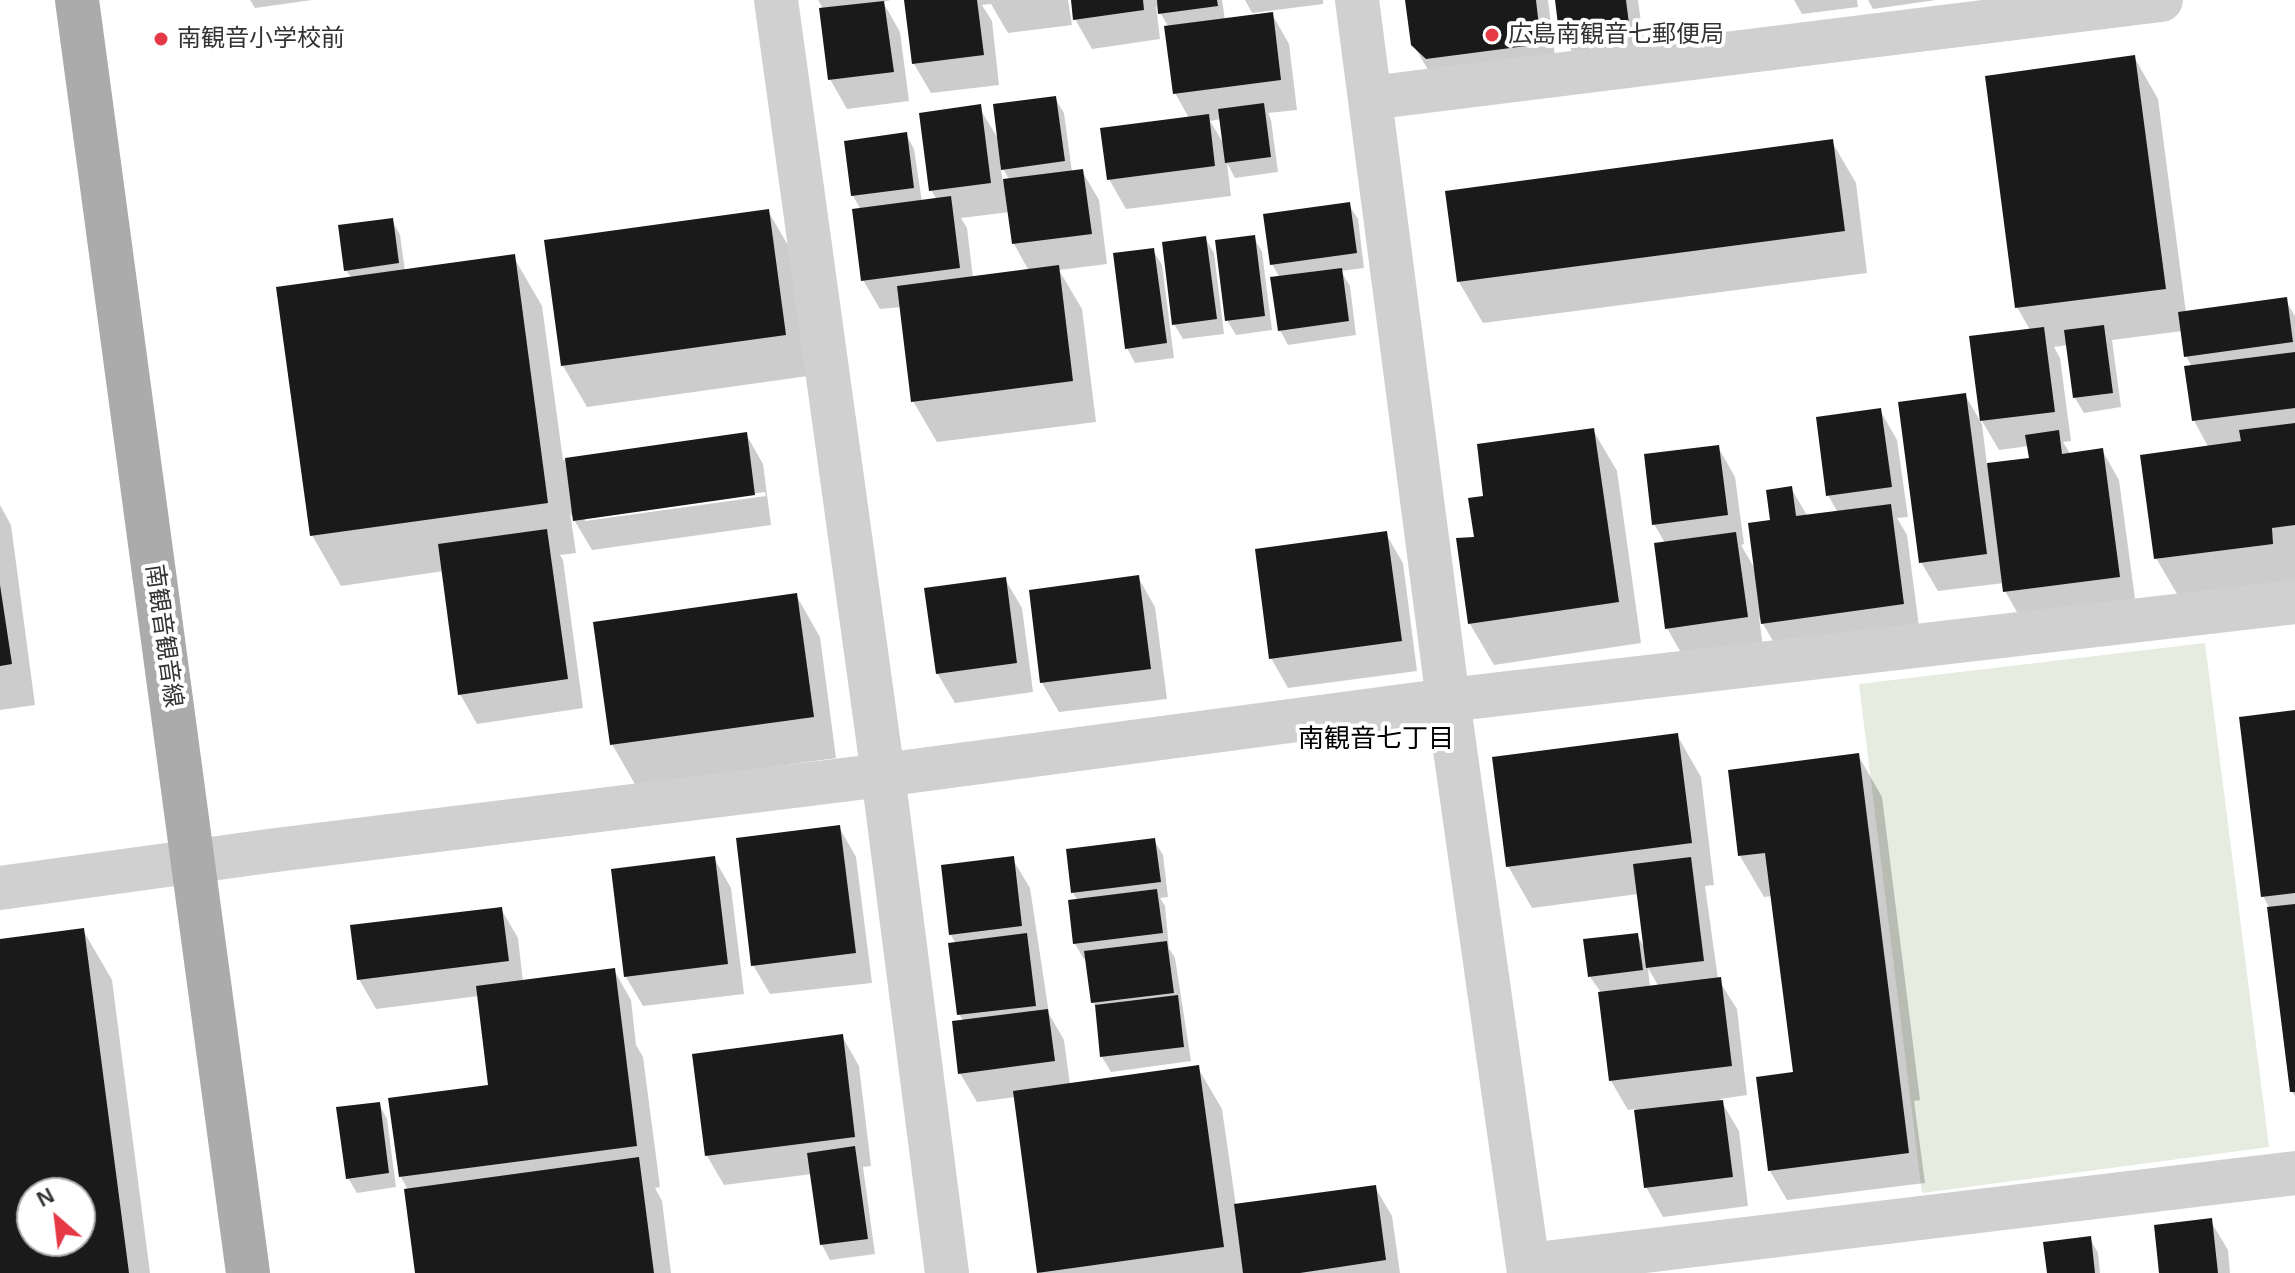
<!DOCTYPE html>
<meta charset="utf-8">
<style>
body{margin:0}
#map{position:relative;width:2295px;height:1273px;overflow:hidden;background:#fff;font-family:Helvetica,sans-serif}
canvas{display:block}
.north{position:absolute;left:16px;top:1177px;width:80px;height:80px;box-sizing:border-box;background:#fff;border:2px solid #adadad;border-radius:50%;rotate:332deg;font-size:22px;font-weight:700;line-height:32px;text-align:center;color:#333}
.north::after{content:'';display:block;margin:auto;width:28px;height:36px;background:#e63946;clip-path:polygon(50% 0,100% 100%,50% 72%,0 100%)}
</style>
<div id="map">
<canvas width="2295" height="1273"></canvas>
<div class="north">N</div>
</div>
<script>
const g = document.querySelector('canvas').getContext('2d');
g.lineJoin = 'round';
function fillPath(path, color) { g.fillStyle = color; g.fill(path, 'evenodd'); }
function trace(path, color, width, dash) { g.strokeStyle = color; g.lineWidth = width; g.lineCap = dash ? 'butt' : 'round'; g.setLineDash(dash || []); g.stroke(path); }
function write(font, color, halo, rows, align = 'center') {
  g.font = font + ' Helvetica,"Noto Sans JP",sans-serif'; g.lineWidth = 8; g.setLineDash([]); g.textBaseline = 'middle'; g.strokeStyle = halo; g.fillStyle = color; for (const [text, x, y, turn = 0] of rows) {
    g.save(); g.translate(x, y); g.rotate((+turn || 0) * Math.PI / 180); g.textAlign = isNaN(turn) ? turn : align; if (halo) g.strokeText(text, 0, 0); g.fillText(text, 0, 0); g.restore();
  }
}
fillPath(new Path2D(`
 M2205,643L2269,1147L1922,1193L1859,684Z`), '#e6ecdf');
fillPath(new Path2D(`
 M250,0H312L255,8Z
 M818,0H891L883,2L900,32L909,101L847,109L830,79L824,10Z
 M905,0H1068L1072,25L1008,33L991,4L982,5L992,21L999,85L931,93L914,64Z
 M1073,0H1222L1225,20L1272,14L1289,44L1297,110L1268,113L1271,120L1278,172L1235,178L1227,163L1231,196L1126,209L1109,179L1189,118L1175,93L1169,28L1156,5L1160,39L1092,49L1075,19ZM1221,119L1225,146L1210,121Z
 M1245,0H1323V4L1252,13Z
 M1407,0H1548L1557,73L1431,75L1413,44Z
 M1557,0H1638L1645,53L1578,62L1561,32Z
 M1794,0H1857L1858,7L1802,14Z
 M1868,0H1936L1873,9Z
 M2134,57L2158,99L2186,313L2285,299L2295,316V585L2180,599L2156,558L2209,448L2194,421L2192,367L2186,356L2182,331L2112,340L2121,407L2084,413L2075,398L2068,345L2054,347L2060,358L2071,441L2063,442L2071,455L2102,450L2119,480L2136,606L2022,621L2005,591L2004,583L1938,591L1921,562L1965,395L1982,424L1987,465L2031,460L2029,446L1999,450L1982,421L2030,330L2017,307Z
 M1055,98L1064,113L1072,172L1082,171L1099,200L1107,264L1059,270L1082,309L1096,422L937,442L913,401L902,307L880,309L863,280L861,210L853,196L846,142L906,134L914,149L922,202L937,200L931,190L979,107L1000,142ZM1000,165H1001L1010,181L1003,182ZM1010,212L1014,244L1029,271L973,278L967,228L961,218Z
 M1832,142L1856,183L1867,273L1483,323L1459,282L1448,192Z
 M1349,205L1358,219L1364,268L1341,271L1350,286L1356,335L1288,345L1280,330V278L1272,264Z
 M768,211L792,252L808,376L587,407L563,366Z
 M392,220L400,235L405,271L513,256L542,306L563,460L746,434L763,464L771,525L592,550L570,513L576,553L560,555L563,560L583,708L477,724L460,694L444,571L341,586L312,535L352,279L346,270ZM765,492L766,496L585,521V517Z
 M1254,237L1262,252L1272,330L1236,335L1227,320Z
 M1205,238L1214,253L1224,334L1183,339L1174,324Z
 M1153,250L1162,265L1174,358L1135,363L1127,348Z
 M1880,410L1897,440L1908,517L1897,518L1907,535L1920,634L1780,653L1759,617L1763,647L1684,658L1667,628L1665,543L1654,524L1718,447L1735,477L1744,544L1741,545L1756,571L1772,521L1791,488L1808,517L1838,513L1828,495Z
 M1593,430L1617,471L1641,643L1494,665L1470,624L1476,538L1486,498Z
 M0,505L11,525L35,705L0,710Z
 M1386,534L1403,563L1417,671L1288,688L1271,658Z
 M1138,577L1155,607L1167,699L1059,712L1042,683L1031,592Z
 M1005,579L1022,608L1033,692L955,703L937,673Z
 M796,595L820,637L836,758L636,786L612,744Z
 M2295,712V1096L2292,1092L2270,909L2263,896Z
 M1677,735L1701,777L1714,885L1705,886L1718,979L1737,1009L1747,1095L1720,1099L1739,1131L1748,1206L1663,1217L1646,1187L1636,1109L1628,1110L1611,1081L1600,991L1590,977L1637,935L1646,950L1638,894L1532,908L1508,866ZM1648,968L1659,987L1650,988Z
 M1858,755L1882,797L1920,1100L1914,1101L1925,1183L1787,1200L1770,1171L1796,1074L1773,896L1764,897L1740,856Z
 M839,827L856,857L872,983L770,994L753,965Z
 M1154,840L1163,855L1168,897L1160,898L1165,906L1169,948L1175,958L1191,1061L1111,1072L1102,1057L1097,1010L1093,1002L1087,958L1084,959L1075,944L1070,902L1078,901L1073,893L1068,851Z
 M714,858L731,888L744,994L643,1006L626,977L613,871Z
 M1012,858L1030,888L1049,1014L1064,1040L1070,1085L1198,1068L1222,1109L1236,1206L1375,1187L1392,1216L1400,1273H1040L1016,1097L977,1102L960,1073L964,1022L959,1014L956,944L951,935Z
 M501,909L518,938L523,982L614,970L631,1000L636,1045L643,1057L660,1187L655,1188L662,1201L671,1273H417L408,1190L401,1177L492,1086L479,996L376,1009L359,979Z
 M83,930L112,980L150,1273H0V941ZM32,1193H80V1241H32Z
 M842,1036L859,1066L871,1166L863,1167L875,1254L830,1260L822,1245L812,1174L724,1185L707,1156Z
 M379,1104L387,1119L396,1187L357,1193L348,1178Z
 M2210,1220L2228,1250L2230,1273H2161Z
 M2090,1238L2098,1253L2100,1273H2049Z`), '#0003');
fillPath(new Path2D(`
 M904,0H977L984,55L912,64Z
 M1071,0H1143L1144,10L1073,20Z
 M1157,0H1217L1218,6L1158,14Z
 M1405,0H1536L1541,44L1426,59L1411,45Z
 M1555,0H1626L1629,24L1559,33Z
 M884,1L894,72L828,80L819,8Z
 M1273,12L1281,80L1173,94L1164,26Z
 M2135,55L2166,289L2015,308L1985,76Z
 M1056,96L1065,161L1001,170L993,104Z
 M1264,103L1271,157L1225,163L1218,109Z
 M981,104L991,183L929,191L919,113Z
 M1209,114L1215,166L1107,180L1100,128Z
 M907,132L914,188L851,196L844,141Z
 M1833,139L1845,231L1457,282L1445,191Z
 M1083,169L1092,234L1012,244L1003,179Z
 M951,196L960,268L861,281L852,209Z
 M1350,202L1357,253L1270,265L1263,214Z
 M769,209L786,335L561,366L544,240Z
 M393,218L399,263L344,271L338,225Z
 M1255,235L1265,316L1225,321L1215,240Z
 M1206,236L1217,319L1172,325L1162,242Z
 M1154,248L1167,343L1125,349L1113,253Z
 M515,254L548,503L310,536L276,287Z
 M1059,265L1073,381L911,402L897,286Z
 M1342,268L1349,321L1278,331L1270,277Z
 M2287,297L2293,342L2184,357L2178,312Z
 M2104,325L2113,393L2073,398L2064,330Z
 M2044,327L2055,412L1980,421L1969,336Z
 M2295,352V408L2192,421L2184,366Z
 M1966,393L1987,554L1919,563L1898,402Z
 M1881,408L1892,487L1826,496L1816,417Z
 M2295,423V525L2272,528L2273,544L2154,559L2140,455L2241,441L2239,430Z
 M1594,428L1619,602L1468,624L1456,538L1474,537L1468,498L1483,496L1477,444Z
 M2059,430L2062,454L2103,448L2120,577L2003,592L1987,463L2029,458L2025,435Z
 M747,432L755,495L573,521L565,458Z
 M1719,445L1728,515L1652,525L1644,454Z
 M1792,486L1796,516L1891,504L1904,604L1761,624L1748,523L1770,520L1766,490Z
 M547,529L568,679L458,695L438,544Z
 M1387,531L1402,641L1269,659L1255,549Z
 M1736,532L1748,617L1665,629L1654,543Z
 M1139,575L1151,669L1040,683L1029,590Z
 M1006,577L1017,663L936,674L924,588Z
 M0,585L12,664L0,666Z
 M797,593L814,717L610,745L593,622Z
 M2295,710V893L2261,897L2239,717Z
 M1678,733L1692,843L1506,867L1492,757Z
 M1859,753L1909,1153L1768,1171L1756,1077L1793,1072L1765,853L1738,856L1728,770Z
 M840,825L856,953L751,966L736,838Z
 M1155,838L1161,882L1071,893L1066,849Z
 M715,856L728,964L624,977L611,869Z
 M1014,856L1022,926L949,935L941,865Z
 M1691,857L1704,961L1646,968L1633,864Z
 M1157,889L1163,933L1073,944L1068,900Z
 M2295,904V1092H2290L2267,907Z
 M502,907L509,961L357,980L350,925Z
 M84,928L129,1273H0V939ZM32,1193H80V1241H32Z
 M1027,933L1036,1006L957,1015L948,943Z
 M1638,933L1643,970L1588,977L1583,939Z
 M1167,941L1174,993L1091,1003L1084,951Z
 M615,968L637,1146L399,1177L388,1098L488,1085L476,986Z
 M1721,977L1732,1066L1609,1081L1598,992Z
 M1178,995L1184,1047L1100,1057L1095,1005Z
 M1048,1009L1055,1061L958,1074L952,1021Z
 M843,1034L855,1137L705,1156L692,1054Z
 M1199,1065L1224,1247L1037,1273L1013,1091Z
 M1723,1100L1733,1177L1644,1188L1634,1110Z
 M380,1102L389,1173L346,1179L336,1107Z
 M855,1146L868,1239L820,1245L807,1153Z
 M639,1157L654,1273H415L404,1189Z
 M1376,1185L1386,1260L1300,1273H1243L1234,1204Z
 M2212,1218L2218,1273H2159L2154,1225Z
 M2091,1236L2095,1273H2047L2043,1242Z`), '#1a1a1a');
trace(new Path2D(`
 M776,0L883,775L947,1273
 M1357,0L1448,700L1529,1273
 M1370,98L2161,0
 M0,888L276,850L883,775L1448,700L2295,602
 M1528,1265L2295,1173`), '#d0d0d0', 44);
trace(new Path2D(`
 M77,0L248,1273`), '#ababab', 44);
for (const [x, y, r, color] of [
 [1492,35,8,"#e63946"],
 [161,39,8,"#e63946"]
]) { const dot = new Path2D(); dot.arc(x, y, r, 0, 2 * Math.PI); g.fillStyle = color; g.fill(dot); trace(dot, '#fff', 3); }
write('24px', '#333', '#fff', [
 ["広島南観音七郵便局",1508,35],
 ["南観音小学校前",177,39]
], 'left');
write('24px', '#333', '#fff', [
 ["南観音観音線",163,636,82]
]);
write('26px', '#000', '#fff', [
 ["南観音七丁目",1376,740]
]);
</script>
